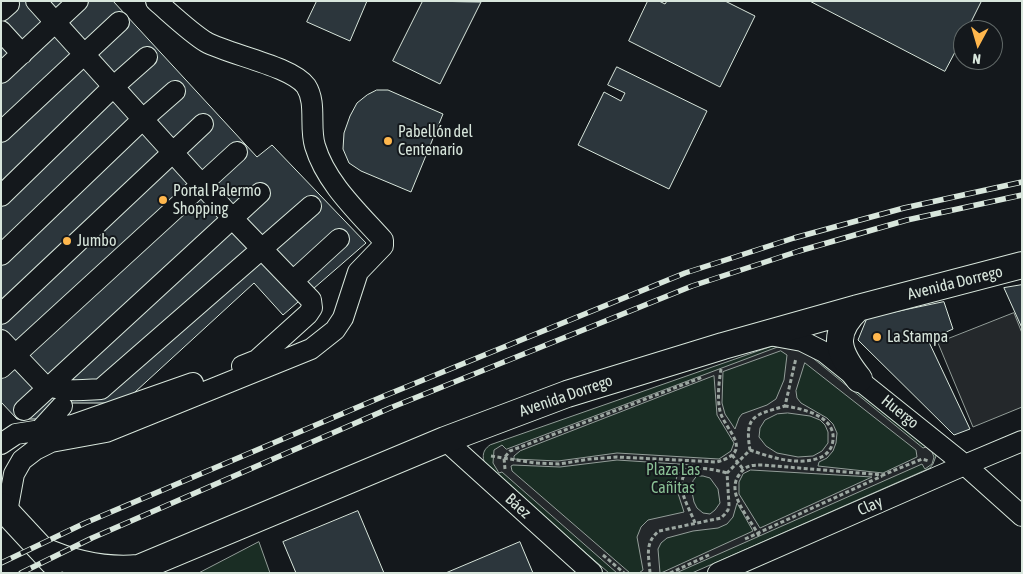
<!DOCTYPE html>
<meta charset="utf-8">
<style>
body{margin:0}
#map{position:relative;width:1023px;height:574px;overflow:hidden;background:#14181c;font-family:"Asap Condensed",sans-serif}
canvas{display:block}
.frame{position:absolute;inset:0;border:2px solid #d8e6dc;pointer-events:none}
.north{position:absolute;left:953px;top:20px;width:50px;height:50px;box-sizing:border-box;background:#14181c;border:1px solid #626a69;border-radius:50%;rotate:186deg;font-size:14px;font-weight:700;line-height:20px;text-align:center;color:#d8e6dc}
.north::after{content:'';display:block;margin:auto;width:18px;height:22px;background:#ffb74d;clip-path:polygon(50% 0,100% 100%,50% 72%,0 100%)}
</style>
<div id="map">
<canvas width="1023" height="574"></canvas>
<div class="frame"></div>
<div class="north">N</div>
</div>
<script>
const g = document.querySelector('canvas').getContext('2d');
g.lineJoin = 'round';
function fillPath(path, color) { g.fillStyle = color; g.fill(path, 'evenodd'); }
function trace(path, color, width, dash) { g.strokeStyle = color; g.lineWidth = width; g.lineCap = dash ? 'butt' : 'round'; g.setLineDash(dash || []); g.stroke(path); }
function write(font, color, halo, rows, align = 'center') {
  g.font = font + ' "Asap Condensed",sans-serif'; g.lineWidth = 4; g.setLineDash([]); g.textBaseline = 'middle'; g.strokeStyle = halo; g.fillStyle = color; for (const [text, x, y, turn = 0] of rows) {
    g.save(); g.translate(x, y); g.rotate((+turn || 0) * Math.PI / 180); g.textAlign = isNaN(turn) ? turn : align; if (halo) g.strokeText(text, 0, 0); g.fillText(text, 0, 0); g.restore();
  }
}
const green = new Path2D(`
 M784,342H797L934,452L936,456L933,464L930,468L692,573H609L487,468C482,459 481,451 490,445Z
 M259,542L270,573H199Z`);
fillPath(green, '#1a2d24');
trace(green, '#939e99', 1);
const parking = new Path2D(`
 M1014,313L1022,333V407L973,427L938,343Z
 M778,347L803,350L923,448L926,447L932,452L934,457L932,464L925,469L922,464L676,573H661L753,531L737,503L733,517L727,524L718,528L693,531L667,538L661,543L658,549L660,573H639L643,570L637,537L641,527L648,520L684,512L675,484L677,476L682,470L693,465L617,460L560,467L513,465L511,466L512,471L630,573H617L502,472L499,473L493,463L494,450L502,445L506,449ZM781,351L787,355L784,380L776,399L767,405L742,414L739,418L735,429L725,414L722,403L723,372ZM805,363L916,450L917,457L883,473L818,466L819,462L827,458L833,451L836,443L837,433L833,424L827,418L801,403L797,398L796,391ZM714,376L717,415L734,443L731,451L719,459L617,453L558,461L514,459V456L520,451ZM788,413L810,416L820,420L825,425L828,432V443L822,451L813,456L798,457L777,453L766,446L759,437L760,428L765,420L777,414ZM751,470L872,477L760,528L739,494V482L743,474ZM697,476H703L710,478L718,489L720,503L715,510L710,514L703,513L697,508L694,502L691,487L693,481Z`);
fillPath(parking, '#24282b');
trace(parking, '#939e99', 1);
const building = new Path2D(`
 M1,1H113L257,157L272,145L366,243L283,315L254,283L123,403H61L45,419H17L1,402Z
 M317,1H367L350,41L307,22Z
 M423,1L481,2L440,84L393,61Z
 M648,1H659L665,4L667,1H725L755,16L720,87L629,41Z
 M810,1H980L981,2L967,30H963V37L945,71Z
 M617,67L707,111L669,189L578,145L604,92L621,101L625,93L608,85Z
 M377,90H388L443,114L411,192L361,171L349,163L343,149L344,133L350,116L357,103L367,95Z
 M1022,285V328L1004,288Z
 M944,302L953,329L928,340L970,429L954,435L858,340L867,318Z
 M358,511L384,573H296L283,542Z
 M520,542L533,573H446Z`);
fillPath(building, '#2c363c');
trace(building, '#d8e6dc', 1);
const minor = new Path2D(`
 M36,1L232,218L311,300L312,308L308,314L257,360L242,366
 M1,11L9,4
 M1,31L22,54
 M1,73L78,1
 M1,132L119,22
 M1,196L113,87L147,57
 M1,255L143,119L175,91
 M293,281L339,239
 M1,314L203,124
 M769,335L802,341L824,352L965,465L1022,516
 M1,340L42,383C61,393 81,390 101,389L311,206
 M1,368L237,152
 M24,410L260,193
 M40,430L62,406
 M445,440L592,573
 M1,444L16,434L73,425L193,383
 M7,512L14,474L22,460L35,450L51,442L106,432L311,349L335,330L343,318L358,272L383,246V240C358,212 326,183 315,146C309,127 317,103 306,86C291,66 230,55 206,42C191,33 170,13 156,1
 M718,573L953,470L1022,441`);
const major = new Path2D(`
 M858,308C830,334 838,353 859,379
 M1,506L53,562
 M42,550C73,564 103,571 138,568
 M127,573L445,440L567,394L723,346L858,308L1022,265`);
trace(minor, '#d8e6dc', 22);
trace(major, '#d8e6dc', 28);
trace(new Path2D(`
 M750,450C770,457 797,466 819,458C825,456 830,451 832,445C840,417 804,409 785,406
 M732,455L743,469
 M491,456L535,463L559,464L590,459L617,457L717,462C756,451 725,431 720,411C717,398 719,382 721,369
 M505,469L504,458L510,451L703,377
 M695,523C691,512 682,498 682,486C680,461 713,469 727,473
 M759,536C751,519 725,494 739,475C745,465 752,465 763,465L883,475L922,459L929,461
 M745,539L882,476
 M603,555L624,573
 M650,573C649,556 644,543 659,531L721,518L725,514L728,510L729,505L727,473L750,450C744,415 755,415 785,406L796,358
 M670,573L709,555`), '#9da8a2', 3, [4, 2.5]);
trace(minor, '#14181c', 20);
trace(major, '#14181c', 26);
const rail = new Path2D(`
 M1,563L85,523L384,396L685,273L794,238L904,208L1022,182
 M21,573L92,538L390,408L692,286L799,251L907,220L1022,195`);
trace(rail, '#d8e6dc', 5.5);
trace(rail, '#14181c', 4, [11]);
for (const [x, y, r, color] of [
 [388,141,5,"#ffb74d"],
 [163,200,5,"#ffb74d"],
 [67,241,5,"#ffb74d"],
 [877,337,5,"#ffb74d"]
]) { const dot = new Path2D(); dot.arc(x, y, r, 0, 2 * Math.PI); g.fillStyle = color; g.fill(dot); trace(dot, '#14181c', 2); }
write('16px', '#d8e6dc', '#14181c', [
 ["Pabellón del",398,132],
 ["Centenario",398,150],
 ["Portal Palermo",173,191],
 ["Shopping",173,209],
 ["Jumbo",77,241],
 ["La Stampa",887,337]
], 'left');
write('16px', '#d8e6dc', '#14181c', [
 ["Avenida Dorrego",955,283,-14],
 ["Avenida Dorrego",566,396,-19],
 ["Huergo",900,412,39],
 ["Báez",518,506,42],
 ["Clay",870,506,-24]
]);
write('16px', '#8ac095', '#14181c', [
 ["Plaza Las",673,470],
 ["Cañitas",673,488]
]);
</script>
